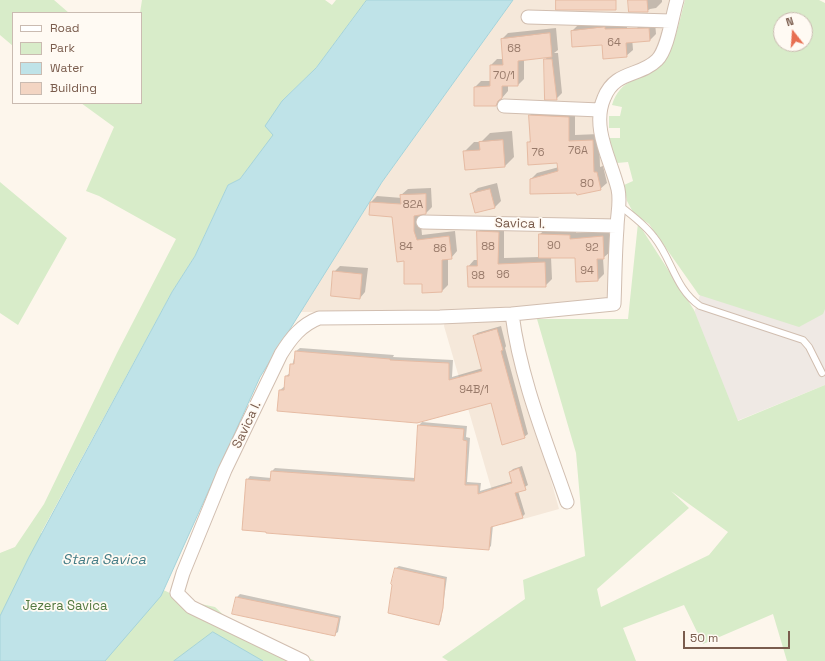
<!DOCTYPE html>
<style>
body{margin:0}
#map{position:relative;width:825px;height:661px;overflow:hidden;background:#fdf6ec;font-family:"Space Grotesk",sans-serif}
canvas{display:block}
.legend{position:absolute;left:12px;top:12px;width:130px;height:92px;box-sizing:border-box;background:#fffaf3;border:1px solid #cabbb1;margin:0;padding:5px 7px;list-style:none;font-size:12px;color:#7a5c4d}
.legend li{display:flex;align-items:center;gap:8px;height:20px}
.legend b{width:20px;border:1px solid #cabbb1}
.north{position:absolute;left:773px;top:12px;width:40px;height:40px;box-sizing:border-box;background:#fffaf3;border:1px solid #cabbb1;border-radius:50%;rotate:343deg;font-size:11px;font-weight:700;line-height:16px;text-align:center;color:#7a5c4d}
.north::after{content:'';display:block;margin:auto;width:14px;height:18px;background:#e76f51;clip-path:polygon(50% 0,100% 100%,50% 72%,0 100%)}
.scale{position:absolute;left:683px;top:631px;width:107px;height:18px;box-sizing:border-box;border:2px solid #7a5c4d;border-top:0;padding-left:5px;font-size:12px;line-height:14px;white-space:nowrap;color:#7a5c4d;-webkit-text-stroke:3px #fffaf3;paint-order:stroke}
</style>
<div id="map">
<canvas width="825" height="661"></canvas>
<ul class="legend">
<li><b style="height:5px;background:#fff"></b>Road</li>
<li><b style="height:11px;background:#d8ecc9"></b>Park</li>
<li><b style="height:11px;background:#bfe3e8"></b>Water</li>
<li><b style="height:11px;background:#f3d5c3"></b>Building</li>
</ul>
<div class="north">N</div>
<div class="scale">50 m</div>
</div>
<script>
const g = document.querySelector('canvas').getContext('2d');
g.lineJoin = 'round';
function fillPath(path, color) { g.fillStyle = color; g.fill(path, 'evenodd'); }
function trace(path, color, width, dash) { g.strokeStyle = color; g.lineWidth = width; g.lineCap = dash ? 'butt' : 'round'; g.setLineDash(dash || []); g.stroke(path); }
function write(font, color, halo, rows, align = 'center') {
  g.font = font + ' "Space Grotesk",sans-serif'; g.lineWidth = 3.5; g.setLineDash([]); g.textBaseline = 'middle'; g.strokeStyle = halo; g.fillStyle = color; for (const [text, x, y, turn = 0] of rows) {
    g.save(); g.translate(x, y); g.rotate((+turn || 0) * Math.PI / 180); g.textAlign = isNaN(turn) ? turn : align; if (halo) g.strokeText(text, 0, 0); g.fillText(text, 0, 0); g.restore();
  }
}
fillPath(new Path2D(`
 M513,0H672L653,58L618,74L598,95L595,129L614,197L608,302L439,312H300L382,182Z
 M503,317L507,322L559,509L502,525L444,326L445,320Z`), '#f5e8da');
fillPath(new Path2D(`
 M825,242V385L732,423L689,328L715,250Z`), '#efe9e4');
fillPath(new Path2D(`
 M0,0H54L69,13H13V46L0,35Z
 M142,0H325L332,5L336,0H367L316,68L282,101L274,135L240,179L228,185L195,256L172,292L41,533L187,601L215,607L231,622L315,661H0V553L15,547L44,504L117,353L176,239L99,196L86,191L114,127L81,103H141L140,13Z
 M685,0H819L825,3V309L823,314L799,327L699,295L649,224L634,214L627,201L624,185L633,181L628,162L617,163L611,150L609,138H620V128H609V116H620L622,107L612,105C621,77 639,82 658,68C673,57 680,18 685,0ZM781,20H805V44H781Z
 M0,182L67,238L18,325L0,313Z
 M638,223L694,310L738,421L825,385V661H787L773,614L703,644L684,605L623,628L636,661H448L442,657L525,599L523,580L585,556L576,453L537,319H628ZM671,491L728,532L709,555L601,607L597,589L689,508Z`), '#d8ecc9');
const water = new Path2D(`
 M367,0H513L382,182L260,377L161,596L105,661H0V616L29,557L172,292L195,256L228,185L240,179L273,135L265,126L282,101L316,68Z
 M213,632L263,661H174Z`);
fillPath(water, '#bfe3e8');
trace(water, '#a5d3da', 1);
fillPath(new Path2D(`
 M640,0H662V2L656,8L650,9L647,11Z
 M611,22H627V36L632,37L633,50L626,56L603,43L572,31L578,25Z
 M643,22H655L656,34L650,40L635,41L637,28Z
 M556,28L558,50L554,53H558L562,93L556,99L545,60L548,56L524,59V79L518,85H508V91L496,105L475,87L481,81H491V65L497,59H504L502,39L508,33Z
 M536,109L575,111V135L599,134L600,167L603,166L607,183L600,189L577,192L531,179L537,173L559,167L558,162L528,143L531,140L530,115Z
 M512,131L514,157L505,166L464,152L474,142H481L490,133Z
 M497,183L501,201L495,207L476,212L471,194L478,188Z
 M431,188L432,207L426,213L420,214L422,235L455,231L457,251L451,258H448V285L442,291L423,292V283L405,260L393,216L371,202L377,196L402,198L401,195L408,189Z
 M484,226H504V258L540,257V234L547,228L576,229V233L609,231L610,252L603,258L604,274L598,280L577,281L576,257H551L552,279L545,286L468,267L474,260H478V232Z
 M340,266L368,268L365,292L360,298L334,272Z
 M501,326L506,346L505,348L528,434L524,437L492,402L278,410L280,390L285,386L286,376L290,373L296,351L300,348L394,355L393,357L453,360L452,377L483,368L474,337L477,333Z
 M422,422L467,426L466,437L470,438L467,482L481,483L480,491L513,481L510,472L513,469L522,466L528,485L518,491L525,514L522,517L493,525L491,546L488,549L247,480L250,476L271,478L272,471L275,468L415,478L419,425Z
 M399,566L447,577L441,621L438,624L396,568Z
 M240,594L341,616L338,632L335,634L237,597Z`), '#0003');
const building = new Path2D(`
 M556,0H616V10H556Z
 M628,0H647L648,12H629Z
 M605,27V29L649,28L650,41L626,43L627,57L603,59L602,45L572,47L571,31Z
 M550,33L552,57L518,61V86H502V98L498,101L496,106H474V87L490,86V65H503L501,39Z
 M544,59H552L557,100H545Z
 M529,115L569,117V141L593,140L594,172H597L601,190L577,195L576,193L530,194V179L558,171L557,163L528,165L527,142H530Z
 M503,140L505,167L465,170L463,151L480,150L479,142Z
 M490,189L495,208L475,213L470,194Z
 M426,194V214L414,216V231L417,240L449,236L452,259L442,260V292L422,293V284H404V261L397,262L392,217L369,215L370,202L401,204L400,195Z
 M477,231L499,232L498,264L545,262L546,287H468L467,266H477Z
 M539,234L570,235V239L603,236L604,259H597L598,281L576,282L575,258H539Z
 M333,271L362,274L360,299L331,296Z
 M497,329L503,350L501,351L525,438L502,445L491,403L417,423L277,411L279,390H284L285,376H289L290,364H294L295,351L390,359V360L449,363V380L482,371L473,336Z
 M418,425L464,429L463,440L467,441L465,485H478V494L512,483L509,472L519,468L526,490L515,493L523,518L491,527L489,550L266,533V532L242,530L246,479L270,481L271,471L414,481Z
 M395,568L445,579L443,608L439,625L388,613L392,585L391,584Z
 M236,597L339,618L335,636L232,614Z`);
fillPath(building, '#f3d5c3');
trace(building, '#e6bba3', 1);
const service = new Path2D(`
 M620,206C632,215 645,225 654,237C672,259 675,289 700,306L803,340L809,347L822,373`);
const minor = new Path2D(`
 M528,17L671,21
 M504,106L600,110
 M423,222L617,226
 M512,314C520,378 546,441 567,502
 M303,661L191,607L177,593L183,573L225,470L281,354C291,338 301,325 319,318L440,317L512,314L614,304C615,279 615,254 617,228C617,215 621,203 618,189C611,160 591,128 604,98C615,70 640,77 657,60C668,49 672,16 677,0`);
trace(service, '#d1beb0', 8);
trace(minor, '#d1beb0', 15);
trace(service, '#fff', 6);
trace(minor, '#fff', 13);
write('11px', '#987a6a', null, [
 ["64",614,43],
 ["68",514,49],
 ["70/1",504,76],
 ["76A",578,151],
 ["76",538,153],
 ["80",587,184],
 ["82A",413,205],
 ["90",554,246],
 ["84",406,247],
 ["88",488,247],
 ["92",592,248],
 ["86",440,249],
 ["94",587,271],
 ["96",503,275],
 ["98",478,276],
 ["94B/1",474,390]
]);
write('13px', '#7a5c4d', '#fffaf3', [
 ["Savica I.",520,224,1],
 ["Savica I.",247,425,-65]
]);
write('13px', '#537a41', '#fffaf3', [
 ["Jezera Savica",65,606]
]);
write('italic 14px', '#437c86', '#fffaf3', [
 ["Stara Savica",104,560]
]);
</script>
